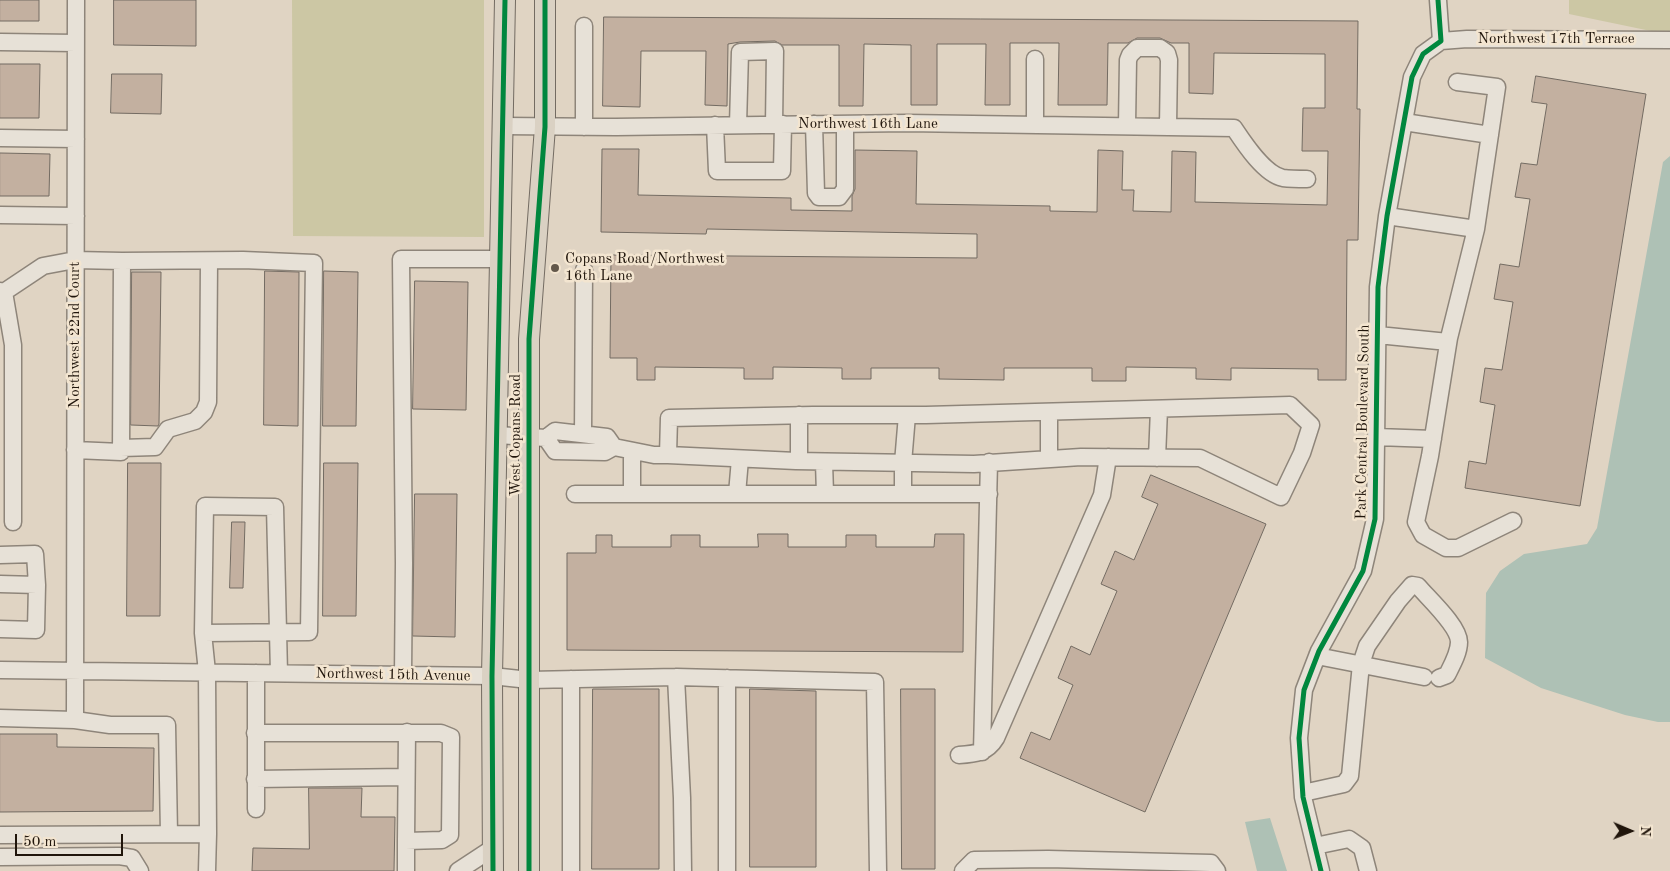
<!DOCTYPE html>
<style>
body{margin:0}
#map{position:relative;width:1670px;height:871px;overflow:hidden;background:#e0d4c3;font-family:"Old Standard TT",serif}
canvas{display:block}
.north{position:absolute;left:1605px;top:806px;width:50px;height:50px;-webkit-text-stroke:4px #f3e5d0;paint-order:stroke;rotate:91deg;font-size:14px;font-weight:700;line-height:20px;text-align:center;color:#20150b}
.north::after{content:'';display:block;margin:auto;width:18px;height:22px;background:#20150b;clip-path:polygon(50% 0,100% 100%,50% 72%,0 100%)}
.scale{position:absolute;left:15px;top:834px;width:108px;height:22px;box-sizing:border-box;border:2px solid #20150b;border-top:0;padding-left:6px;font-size:15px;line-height:18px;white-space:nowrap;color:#20150b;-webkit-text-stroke:4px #f3e5d0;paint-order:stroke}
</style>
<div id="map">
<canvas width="1670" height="871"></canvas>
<div class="north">N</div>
<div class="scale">50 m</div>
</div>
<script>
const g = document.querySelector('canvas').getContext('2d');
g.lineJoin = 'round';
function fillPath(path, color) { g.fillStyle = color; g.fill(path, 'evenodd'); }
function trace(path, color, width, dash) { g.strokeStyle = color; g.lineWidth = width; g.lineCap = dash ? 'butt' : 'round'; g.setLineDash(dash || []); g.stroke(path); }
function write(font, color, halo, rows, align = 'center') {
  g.font = font + ' "Old Standard TT",serif'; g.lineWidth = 5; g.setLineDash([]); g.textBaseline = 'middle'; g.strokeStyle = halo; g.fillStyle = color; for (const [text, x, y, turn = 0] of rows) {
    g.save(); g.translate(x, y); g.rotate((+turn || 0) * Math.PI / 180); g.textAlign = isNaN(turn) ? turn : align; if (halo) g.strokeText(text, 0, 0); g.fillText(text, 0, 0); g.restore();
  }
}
fillPath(new Path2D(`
 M292,0H484V237L293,236Z
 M1569,0H1670V35L1569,14Z`), '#ccc7a4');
fillPath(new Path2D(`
 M1670,156V722H1658L1625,715L1541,688L1485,658L1486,593L1500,571L1524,554L1587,544L1597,528L1663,162Z
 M1270,818L1287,871H1257L1245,822Z`), '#aec1b5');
const building = new Path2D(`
 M0,0H39V21H0Z
 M114,0H196V46L114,45Z
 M604,17L1358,21L1357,109H1360L1358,240H1347L1346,380H1318V369L1231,368V380L1196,379V368L1126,367V381H1092V368H1004V380L939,379V368H871V379H842V368L773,367V379H744V368L655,367V380H637V358H610L611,255L977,258V234L707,229L706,234L601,232L602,149H639L638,195L791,198V210L852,211V196L855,189V150L917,151L916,204L1050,206V211L1097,212L1098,150L1123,151L1122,190H1134L1133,211L1171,212L1172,151L1196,152L1195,202L1327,205L1328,151H1302L1303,108H1325V54L1214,53L1213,94L1189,93V43H1171L1160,38H1137L1128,43H1108L1107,105H1058L1059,43H1010V105H985L986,44H937V105H911V45L864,44L863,106H839V45H782L775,41L740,42L728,44L727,106L705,105L706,51H641L640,107L603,106Z
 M0,64H40L39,118H0Z
 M112,74H162L161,114L111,113Z
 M1536,76L1646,94L1580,506L1465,488L1469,461L1486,464L1495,405L1480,402L1485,368L1502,370L1513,302L1494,299L1500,264L1519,267L1530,199L1515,197L1521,163L1537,165L1547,104L1532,102Z
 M0,153L50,154L49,196H0Z
 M265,271L299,272L298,426L264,425Z
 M324,271L358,272L356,426H323Z
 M132,272H161L159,424L158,426L131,425Z
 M415,281L468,282L466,410L413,409Z
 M128,463H161L160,616H127Z
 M324,463H358L356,616H323Z
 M1151,475L1266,524L1145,812L1020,758L1031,732L1050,740L1073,685L1058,678L1071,646L1090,655L1117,591L1101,584L1115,551L1134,560L1158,504L1142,497Z
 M415,494H457L455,637L413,636Z
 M232,522H245L243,588H230Z
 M758,534H788V547H846V535H876V547H934L935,534H964L963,652L567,650V553H596V535H612V547H671V535H700V547H758Z
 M593,689H659V869H592Z
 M750,689L816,691V867H750Z
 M901,689H935V869H902Z
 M0,734H57V747L154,748L153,811L0,812Z
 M309,788H362L361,817H395L394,871H252L253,848L309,849Z`);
fillPath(building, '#c3b0a0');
trace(building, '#736b62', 1);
const minor = new Path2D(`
 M1441,41L1467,39L1670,40
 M0,42L76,43
 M1404,122L1490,135
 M814,124L816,193L819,197H839L845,189V124
 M715,125L717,171H782L783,124
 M738,125L740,52L775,51L774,125
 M1035,125V59
 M503,126L616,127L907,123L1234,128C1244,143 1264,174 1283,178C1291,179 1299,179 1307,179
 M1127,126L1128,60L1130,55L1137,48H1160L1167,53L1169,60L1168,127
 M584,127V26
 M0,138L76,139
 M0,215L76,216
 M1387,216L1476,229L1497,87L1457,82
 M1476,229L1449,338L1430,456L1416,522L1423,535L1446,548H1458L1513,521
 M0,291L4,292L43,266L75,260L122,261L121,452L75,450
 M4,292L13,345V522
 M1378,335L1448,342
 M799,415V461
 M583,434L584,270
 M497,435L546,438L555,431L607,437L614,447L654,455H668L796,461L974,464L1081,457L1200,458L1281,497L1302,453L1311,425L1290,405L926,415H813L669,418L668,455
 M1377,437L1433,439
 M546,438L555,451L605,452L614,447
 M121,448L155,447L168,429L195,421L204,412L208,402L209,261
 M632,451V494
 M1049,458V412
 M1157,458L1159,409
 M824,462L825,494
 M575,494H989
 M737,494L740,459
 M903,494V463L907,415
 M0,555L35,554L37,585
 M0,584L37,585L36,630L0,629
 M203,633L205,506L275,507L279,673
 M1317,656L1424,677
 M0,670L492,676L529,680L676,677L875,682L878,871
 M403,675L404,563L401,259H501
 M676,677L682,798L683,871
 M727,678V871
 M571,679V871
 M0,718L75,720L76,0
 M75,720L110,725H167L169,834
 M255,733H441L451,737L450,835L442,840L406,841L407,732
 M982,752L989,462
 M959,755C975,754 987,753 996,738L1102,495L1108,457
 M255,779L406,777
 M1303,793L1344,784L1350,776L1361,664L1367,646L1398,601L1412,585L1418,586C1428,598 1459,626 1459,642C1459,653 1452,665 1447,675L1439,678
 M256,809V673
 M0,835L208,834L207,672L203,633L309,632L314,263L243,260L122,261
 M1315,846L1349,839L1362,848L1368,871
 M0,857L119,856L132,858L140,871
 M207,871L208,834
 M406,871V841
 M458,871L493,848
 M963,871L974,860L1048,859L1211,863L1217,871
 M1321,871L1303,797L1299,738L1304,690L1319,651L1363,571L1375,519L1378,287L1387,216L1412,77L1423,54L1441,41L1438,0`);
const major = new Path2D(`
 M493,871L492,676L505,0
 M529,871V339L545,127V0`);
trace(minor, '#8e857a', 19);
trace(major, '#736b62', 22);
trace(minor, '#e7e1d7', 16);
trace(major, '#dad1c3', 20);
trace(new Path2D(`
 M493,871L492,676L505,0
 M529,871V339L545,127V0
 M1321,871L1303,797L1299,738L1304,690L1319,651L1363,571L1375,519L1378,287L1387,216L1412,77L1423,54L1441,41L1438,0`), '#00873e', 5);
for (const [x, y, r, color] of [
 [555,268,5,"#63584b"]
]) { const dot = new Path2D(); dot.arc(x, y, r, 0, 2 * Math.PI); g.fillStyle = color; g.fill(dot); trace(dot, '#f3e5d0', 2); }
write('15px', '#20150b', '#f3e5d0', [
 ["Northwest 17th Terrace",1556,39],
 ["Northwest 16th Lane",868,124],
 ["Northwest 22nd Court",75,335,-90],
 ["Park Central Boulevard South",1363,422,-89],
 ["West Copans Road",516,435,-90],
 ["Northwest 15th Avenue",393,675,1]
]);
write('15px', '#20150b', '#f3e5d0', [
 ["Copans Road/Northwest",565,259],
 ["16th Lane",565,276]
], 'left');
</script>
